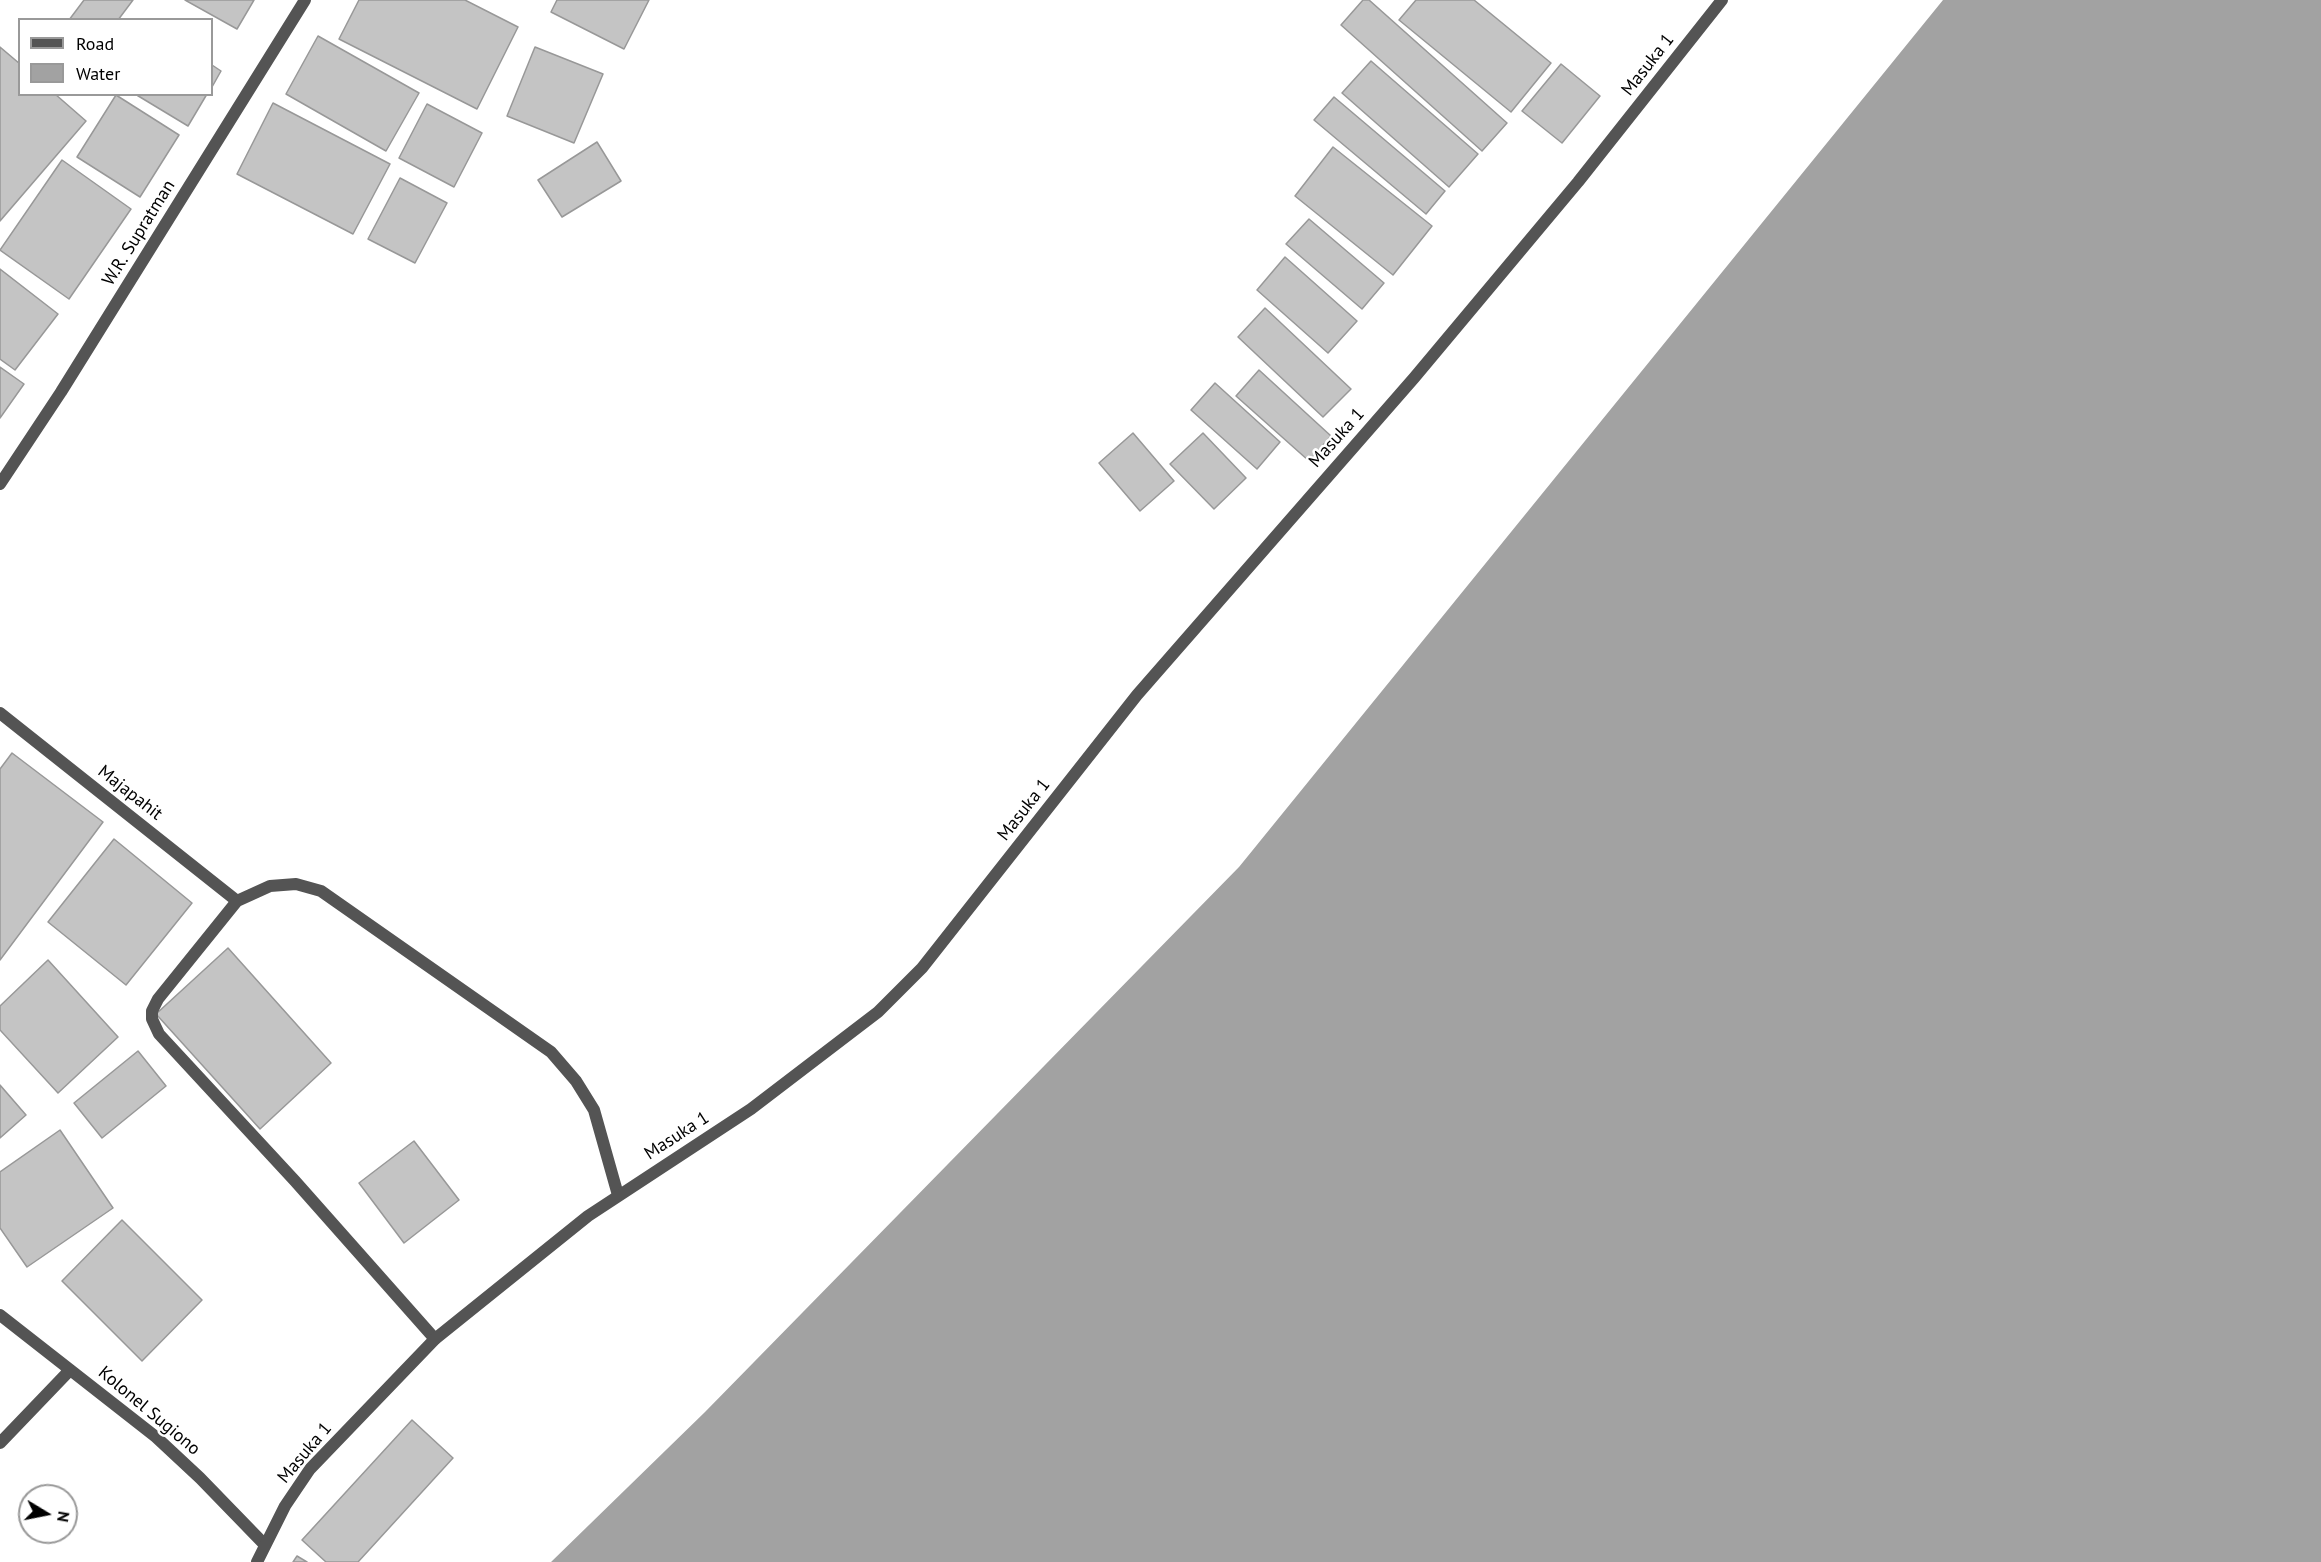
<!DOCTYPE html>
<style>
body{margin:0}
#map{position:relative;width:2321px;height:1562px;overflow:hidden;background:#fff;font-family:"PT Sans",sans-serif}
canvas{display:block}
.legend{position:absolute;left:18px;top:18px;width:195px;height:78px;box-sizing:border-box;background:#fff;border:2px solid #999;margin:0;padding:8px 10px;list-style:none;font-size:18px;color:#000}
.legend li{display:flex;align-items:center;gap:12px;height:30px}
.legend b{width:30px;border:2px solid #999}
.north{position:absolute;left:18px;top:1484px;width:60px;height:60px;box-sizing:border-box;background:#fff;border:2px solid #999;border-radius:50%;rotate:100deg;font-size:16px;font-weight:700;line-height:24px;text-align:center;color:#000}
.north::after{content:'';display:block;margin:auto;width:21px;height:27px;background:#000;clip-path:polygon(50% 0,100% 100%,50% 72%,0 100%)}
</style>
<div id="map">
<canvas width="2321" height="1562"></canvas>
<ul class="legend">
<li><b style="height:8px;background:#545454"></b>Road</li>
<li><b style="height:16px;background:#a2a2a2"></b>Water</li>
</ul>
<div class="north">N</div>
</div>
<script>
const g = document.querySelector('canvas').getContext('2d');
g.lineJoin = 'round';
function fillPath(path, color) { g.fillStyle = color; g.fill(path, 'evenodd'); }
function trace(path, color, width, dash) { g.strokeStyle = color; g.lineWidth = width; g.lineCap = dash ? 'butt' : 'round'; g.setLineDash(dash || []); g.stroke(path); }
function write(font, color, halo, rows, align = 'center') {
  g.font = font + ' "PT Sans",sans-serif'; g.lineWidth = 5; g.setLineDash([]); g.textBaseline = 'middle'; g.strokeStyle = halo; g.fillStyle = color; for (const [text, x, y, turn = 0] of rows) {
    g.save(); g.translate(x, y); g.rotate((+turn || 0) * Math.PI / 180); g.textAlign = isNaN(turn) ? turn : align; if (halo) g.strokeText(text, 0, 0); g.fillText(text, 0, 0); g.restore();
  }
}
fillPath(new Path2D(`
 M1943,0H2321V1562H551L705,1412L1239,867Z`), '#a2a2a2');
const building = new Path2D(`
 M84,0H133L118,20H69Z
 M185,0H254L237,29Z
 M359,0H465L518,27L477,109L339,39Z
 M557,0H649L624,49L551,12Z
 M1363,0H1369L1507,123L1482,151L1341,25Z
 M1416,0H1474L1551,63L1511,112L1399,20Z
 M318,36L419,93L386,151L286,94Z
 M0,47L20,64V94H55L86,121L0,221Z
 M535,47L603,74L574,143L507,116Z
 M1371,61L1478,154L1449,187L1342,93Z
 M1561,64L1600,96L1562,143L1522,111Z
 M212,65L221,71L212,87Z
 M135,94H207L188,126Z
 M116,95L179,135L140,197L77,157Z
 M1334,97L1445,191L1426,214L1314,120Z
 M273,103L390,164L353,234L237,174Z
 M427,104L482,133L454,187L399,158Z
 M597,142L621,181L562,217L538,180Z
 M1333,147L1432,226L1393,275L1295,196Z
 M62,160L131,209L69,299L0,250Z
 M400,178L447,203L415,263L368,239Z
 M1309,219L1384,283L1362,309L1286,244Z
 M1285,257L1357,321L1328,353L1257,290Z
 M0,269L58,314L15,370L0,359Z
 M1265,308L1351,389L1323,417L1238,337Z
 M0,367L24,384L0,418Z
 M1259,370L1331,436L1309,461L1236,396Z
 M1215,383L1280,442L1257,469L1191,410Z
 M1133,433L1174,481L1140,511L1099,463Z
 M1203,433L1246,478L1214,509L1170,464Z
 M12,753L103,822L0,960V769Z
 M114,839L192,903L126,985L48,922Z
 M228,948L331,1063L260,1129L156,1014Z
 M48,960L118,1037L58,1093L0,1030V1006Z
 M138,1051L166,1086L102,1138L74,1103Z
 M0,1085L26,1115L0,1138Z
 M60,1130L113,1208L27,1267L0,1228V1172Z
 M414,1141L459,1200L404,1243L359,1183Z
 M122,1220L202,1300L142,1361L62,1281Z
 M412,1420L453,1458L358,1562H326L302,1540Z
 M297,1556L307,1562H293Z`);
fillPath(building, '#c4c4c4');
trace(building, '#989898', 1.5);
trace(new Path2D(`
 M0,484L61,392L305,0
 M0,713L237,901
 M0,1315L156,1437L200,1478L265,1545
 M435,1339L295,1181L159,1034L152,1019V1011L158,999L237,901L270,886L296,884L321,891L551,1052L576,1081L594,1110L618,1195
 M0,1443L70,1370`), '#545454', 12);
trace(new Path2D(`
 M257,1562L285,1506L310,1469L435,1339L588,1216L751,1109L878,1012L922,968L1137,695L1414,378L1578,182L1722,0`), '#545454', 12);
write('18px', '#000', '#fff', [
 ["Masuka 1",1648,65,-52],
 ["W.R. Supratman",139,233,-58],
 ["Masuka 1",1337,438,-48],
 ["Majapahit",130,793,38],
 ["Masuka 1",1024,810,-52],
 ["Masuka 1",677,1136,-33],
 ["Kolonel Sugiono",149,1411,40],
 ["Masuka 1",305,1453,-50]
]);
</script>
